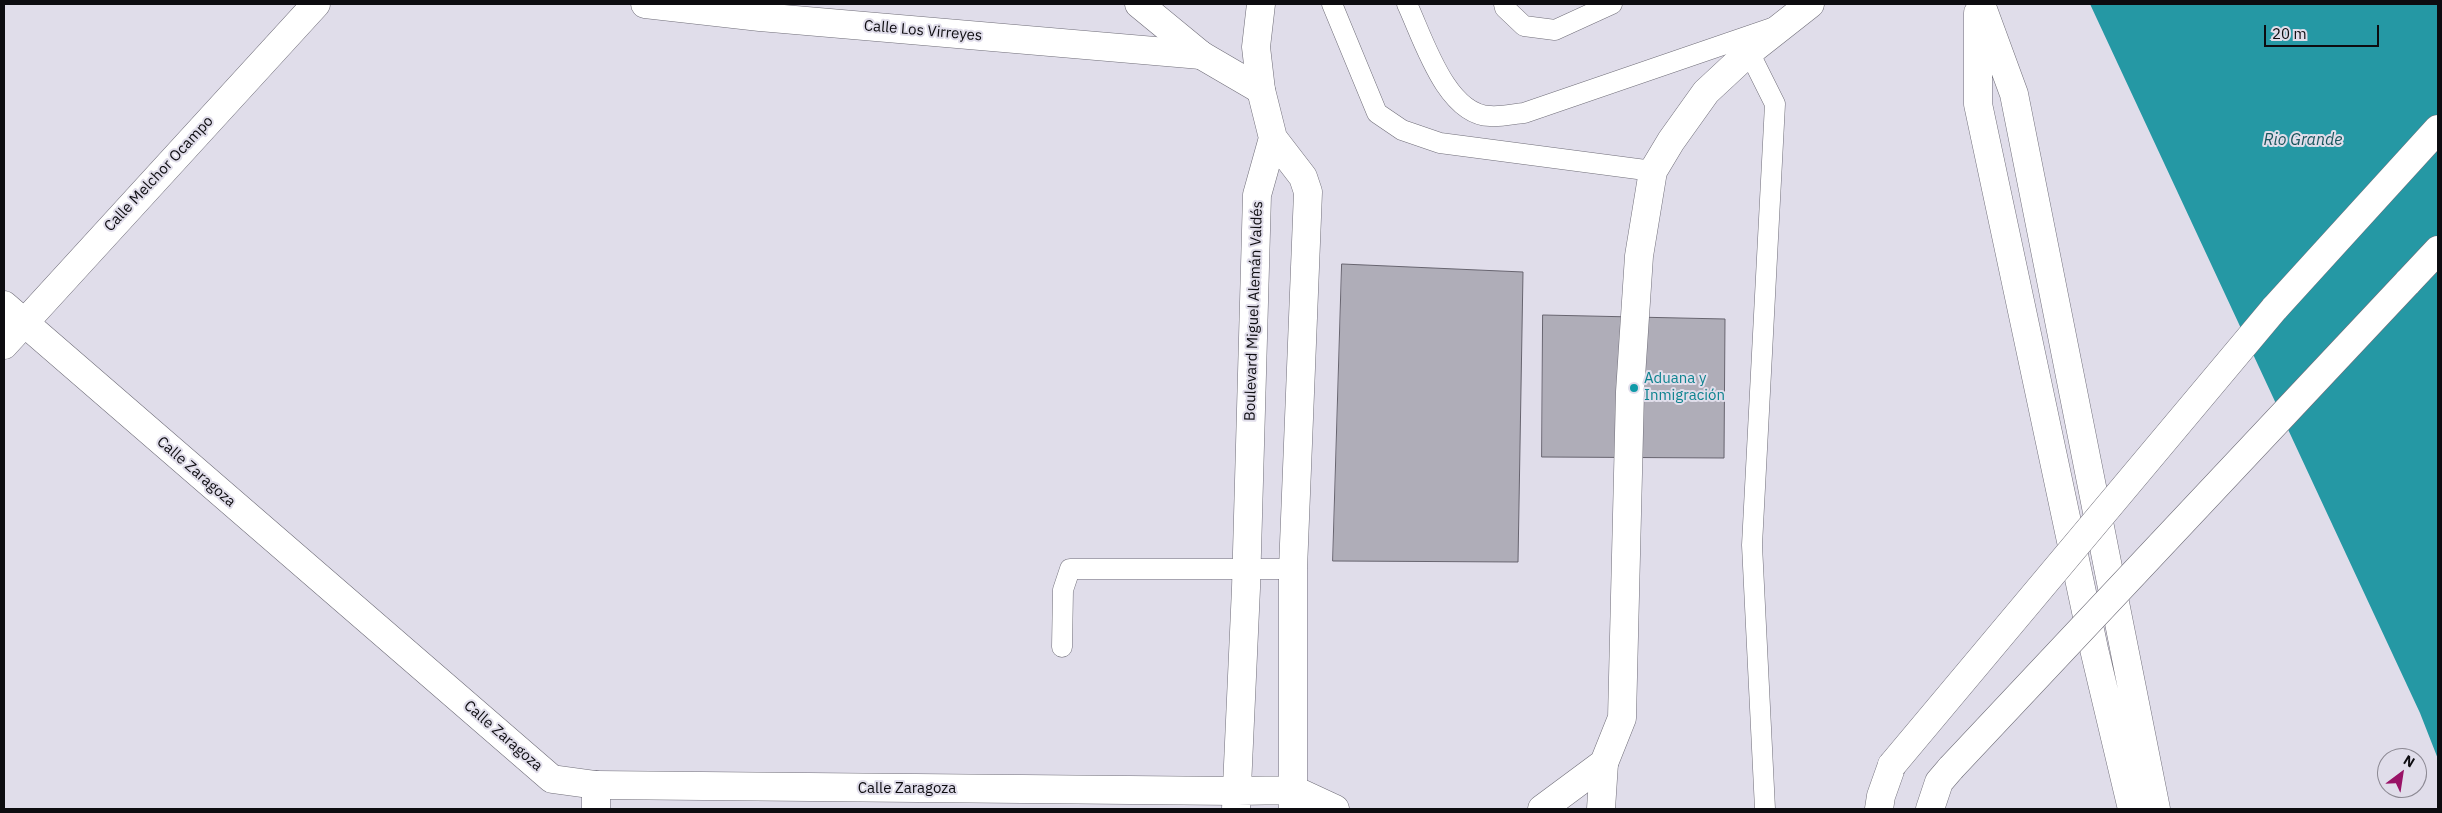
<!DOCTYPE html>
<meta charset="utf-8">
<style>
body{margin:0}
#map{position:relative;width:2442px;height:813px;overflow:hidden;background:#e0ddea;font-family:"IBM Plex Sans",sans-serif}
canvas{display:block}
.frame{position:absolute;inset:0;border:5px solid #0d0c10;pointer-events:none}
.north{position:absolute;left:2377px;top:748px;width:50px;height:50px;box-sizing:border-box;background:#e0ddea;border:1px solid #8c8993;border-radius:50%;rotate:31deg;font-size:14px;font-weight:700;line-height:20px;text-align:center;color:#0d0c10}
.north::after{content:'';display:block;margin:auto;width:18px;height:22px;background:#991266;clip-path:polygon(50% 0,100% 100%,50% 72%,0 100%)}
.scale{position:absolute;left:2264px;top:25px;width:115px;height:22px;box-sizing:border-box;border:2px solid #0d0c10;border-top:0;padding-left:6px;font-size:15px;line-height:18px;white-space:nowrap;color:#0d0c10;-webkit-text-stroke:4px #e0ddea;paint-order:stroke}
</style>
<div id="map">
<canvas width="2442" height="813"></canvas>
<div class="frame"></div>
<div class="north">N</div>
<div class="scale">20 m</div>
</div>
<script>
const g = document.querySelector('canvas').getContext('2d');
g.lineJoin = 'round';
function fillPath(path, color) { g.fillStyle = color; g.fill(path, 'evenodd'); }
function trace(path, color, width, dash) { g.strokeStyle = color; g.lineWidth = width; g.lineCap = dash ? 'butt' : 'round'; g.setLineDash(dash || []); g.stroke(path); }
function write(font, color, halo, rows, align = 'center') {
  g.font = font + ' "IBM Plex Sans",sans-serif'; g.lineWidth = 4; g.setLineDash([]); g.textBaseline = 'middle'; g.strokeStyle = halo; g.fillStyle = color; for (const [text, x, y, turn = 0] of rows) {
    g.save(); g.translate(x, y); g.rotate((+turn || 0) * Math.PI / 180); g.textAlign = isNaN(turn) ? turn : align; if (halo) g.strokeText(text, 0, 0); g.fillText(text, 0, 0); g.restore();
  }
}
fillPath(new Path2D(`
 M2090,4H2438V759L2420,713Z`), '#2598a4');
const building = new Path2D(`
 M1342,264L1523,272L1518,562L1333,561Z
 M1543,315L1725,319L1724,458L1542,457Z`);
fillPath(building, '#afadb8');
trace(building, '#67646f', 1);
const service = new Path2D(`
 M1332,4L1377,113L1402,130L1440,143L1653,171
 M1407,4C1423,38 1446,115 1490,116C1501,117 1513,114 1524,113L1772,28
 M1504,4L1505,8L1524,26L1555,30L1612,4
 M1749,52L1775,104L1752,545L1765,809
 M1062,647L1063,590L1070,569H1293`);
const minor = new Path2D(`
 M645,4L760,17L1201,55
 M4,345L316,4
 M596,809V785
 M1601,809L1604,763`);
const secondary = new Path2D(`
 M1139,4L1201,55L1261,90
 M4,305L552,779L596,785L1236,791`);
const primary = new Path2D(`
 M1261,4L1256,47L1261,90L1273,138L1303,177L1308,192L1293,569V809
 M1981,4L2014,94L2156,809
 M1978,13V104L2094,649L2132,809
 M2407,283L2438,250
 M2274,309L2438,129
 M1236,791L1294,790L1335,809
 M1236,809L1246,588L1257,195L1273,138
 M1542,809L1604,763L1622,718L1630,392L1639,256L1653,171L1671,141L1706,92L1749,52L1810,4
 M1879,809L1881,796L1892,765
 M1930,809L1939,782L1951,768`);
trace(service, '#6f6d78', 21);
trace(minor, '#6f6d78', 29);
trace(secondary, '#6f6d78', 29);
trace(primary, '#6f6d78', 29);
trace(service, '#fff', 20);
trace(minor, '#fff', 28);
trace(secondary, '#fff', 28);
trace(primary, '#fff', 28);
const primaryBridge = new Path2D(`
 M1892,765L2274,309
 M1951,768L2407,283`);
trace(primaryBridge, '#6f6d78', 29, []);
trace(primaryBridge, '#fff', 28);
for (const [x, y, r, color] of [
 [1634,388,5,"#0f9aa8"]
]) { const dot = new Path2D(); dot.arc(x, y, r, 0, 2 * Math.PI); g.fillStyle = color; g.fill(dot); trace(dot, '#e0ddea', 2); }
write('15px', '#0d0c10', '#e0ddea', [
 ["Calle Los Virreyes",923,31,5],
 ["Calle Melchor Ocampo",159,174,-47],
 ["Boulevard Miguel Alemán Valdés",1254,311,-88],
 ["Calle Zaragoza",196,472,41],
 ["Calle Zaragoza",503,736,41],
 ["Calle Zaragoza",907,789]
]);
write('15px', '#0d838f', '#e0ddea', [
 ["Aduana y",1644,379],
 ["Inmigración",1644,396]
], 'left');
write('italic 16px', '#18555c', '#e0ddea', [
 ["Rio Grande",2303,140]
]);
</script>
